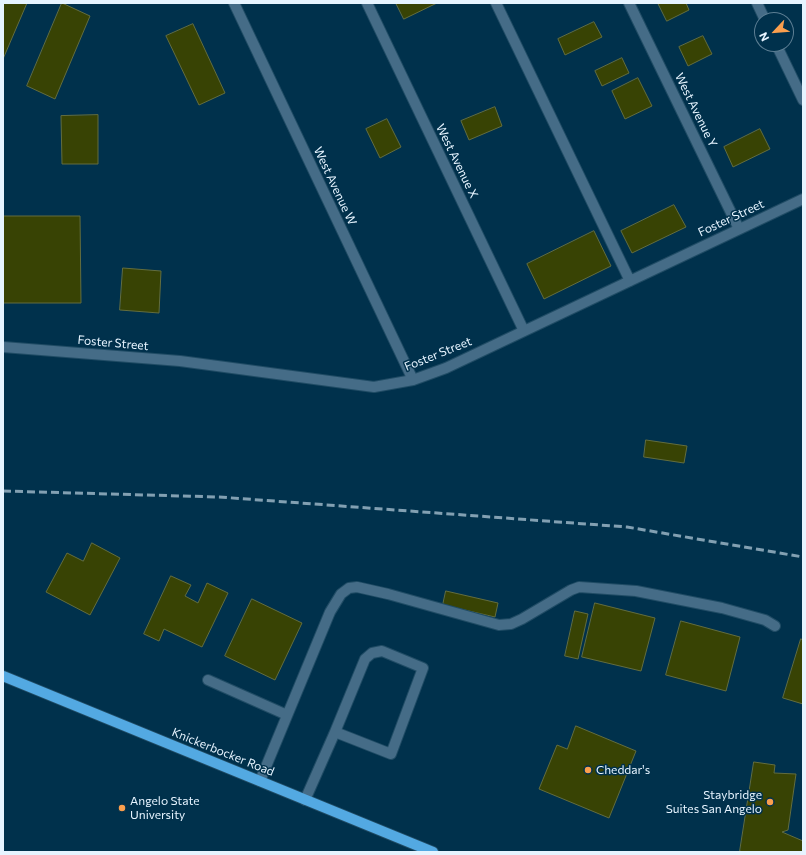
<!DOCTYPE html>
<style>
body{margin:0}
#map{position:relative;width:806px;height:855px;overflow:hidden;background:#00314c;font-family:Commissioner,sans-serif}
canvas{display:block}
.frame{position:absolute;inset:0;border:4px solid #e6f4ff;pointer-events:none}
.north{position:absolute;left:754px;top:12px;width:40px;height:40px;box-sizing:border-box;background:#00314c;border:1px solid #5c7f94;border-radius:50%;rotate:244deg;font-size:11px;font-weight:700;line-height:16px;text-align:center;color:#e6f4ff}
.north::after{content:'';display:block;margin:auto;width:14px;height:18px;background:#fa9f4e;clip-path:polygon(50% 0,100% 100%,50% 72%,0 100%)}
</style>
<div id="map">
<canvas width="806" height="855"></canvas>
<div class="frame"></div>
<div class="north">N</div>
</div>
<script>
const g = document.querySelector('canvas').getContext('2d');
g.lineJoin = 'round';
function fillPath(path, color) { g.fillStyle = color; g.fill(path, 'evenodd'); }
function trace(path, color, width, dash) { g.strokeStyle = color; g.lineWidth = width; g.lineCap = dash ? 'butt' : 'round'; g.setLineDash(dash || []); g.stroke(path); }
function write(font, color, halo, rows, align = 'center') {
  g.font = font + ' Commissioner,sans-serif'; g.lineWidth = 3; g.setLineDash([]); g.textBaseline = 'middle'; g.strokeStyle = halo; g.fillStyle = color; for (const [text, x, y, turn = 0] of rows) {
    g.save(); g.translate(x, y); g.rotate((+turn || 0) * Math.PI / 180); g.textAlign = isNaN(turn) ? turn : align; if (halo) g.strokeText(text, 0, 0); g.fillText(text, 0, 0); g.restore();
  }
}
const building = new Path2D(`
 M3,3H27L3,59Z
 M62,3L90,16L55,99L27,86Z
 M396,3H437L404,19Z
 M658,3H686L689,10L667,21Z
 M594,22L602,37L565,55L558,39Z
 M193,24L225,93L199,105L166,36Z
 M703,36L712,54L688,66L679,47Z
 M622,58L629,73L602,86L595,71Z
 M638,78L652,106L625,119L612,91Z
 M495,107L502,126L469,140L461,121Z
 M98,115V164H62L61,116Z
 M387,119L401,147L380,158L366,129Z
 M760,129L770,149L733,167L724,147Z
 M674,205L686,227L632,253L621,231Z
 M3,216H80L81,303H3Z
 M594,231L611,266L544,299L527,264Z
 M123,268L161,271L159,313L120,310Z
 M646,440L687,446L684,463L644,457Z
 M92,543L120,558L90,615L46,592L67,553L83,561Z
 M171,576L191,585L185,596L198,603L207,583L228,593L202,647L164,629L159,641L144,634Z
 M446,591L498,603L495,617L443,605Z
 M252,599L302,623L275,680L225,656Z
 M595,603L655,618L641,671L582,657Z
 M575,611L588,614L578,659L565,656Z
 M681,621L740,637L726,691L666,675Z
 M801,639L803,640V704L783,698Z
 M576,726L636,751L609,818L539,789L557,745L567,749Z
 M754,762L775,765L774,773L796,774L788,830L782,832L803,841V852H742L740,851Z`);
fillPath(building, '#384304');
trace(building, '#626d3f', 1);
const minor = new Path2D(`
 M234,3L413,380
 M367,3L524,331
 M496,3L630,281
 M629,3L739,229
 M757,3L765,20
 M776,44L803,100
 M3,347L180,361L374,387L413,380L446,368L803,199
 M208,680L287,715
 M260,781L330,612L341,594L349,588L357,587L388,594L499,625L511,624L522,619L571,590L579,587L636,591L722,608L765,620L775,626
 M305,800L335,732L391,754L423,668L382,651L372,653L365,659L335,732`);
const major = new Path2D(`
 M3,676L433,852`);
trace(minor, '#204c65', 12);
trace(major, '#204c65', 12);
trace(minor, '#456c87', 10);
trace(major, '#53a9e2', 10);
trace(new Path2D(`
 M3,491L219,497L627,527L803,557`), '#82a0b2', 3, [8, 4]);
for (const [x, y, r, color] of [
 [588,770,4,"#fa9f4e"],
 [770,802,4,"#fa9f4e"],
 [122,808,4,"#fa9f4e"]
]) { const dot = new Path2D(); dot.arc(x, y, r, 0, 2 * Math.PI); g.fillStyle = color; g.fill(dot); trace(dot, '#00314c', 1.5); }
write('12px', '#e6f4ff', '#00314c', [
 ["West Avenue Y",696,110,64],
 ["West Avenue X",457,161,64],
 ["West Avenue W",335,186,65],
 ["Foster Street",731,218,-25],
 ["Foster Street",113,343,5],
 ["Foster Street",438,354,-22],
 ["Knickerbocker Road",223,752,22]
]);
write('12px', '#e6f4ff', '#00314c', [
 ["Cheddar's",596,770],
 ["Staybridge",762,795,"right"],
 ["Suites San Angelo",762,809,"right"],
 ["Angelo State",130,801],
 ["University",130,815]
], 'left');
</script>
